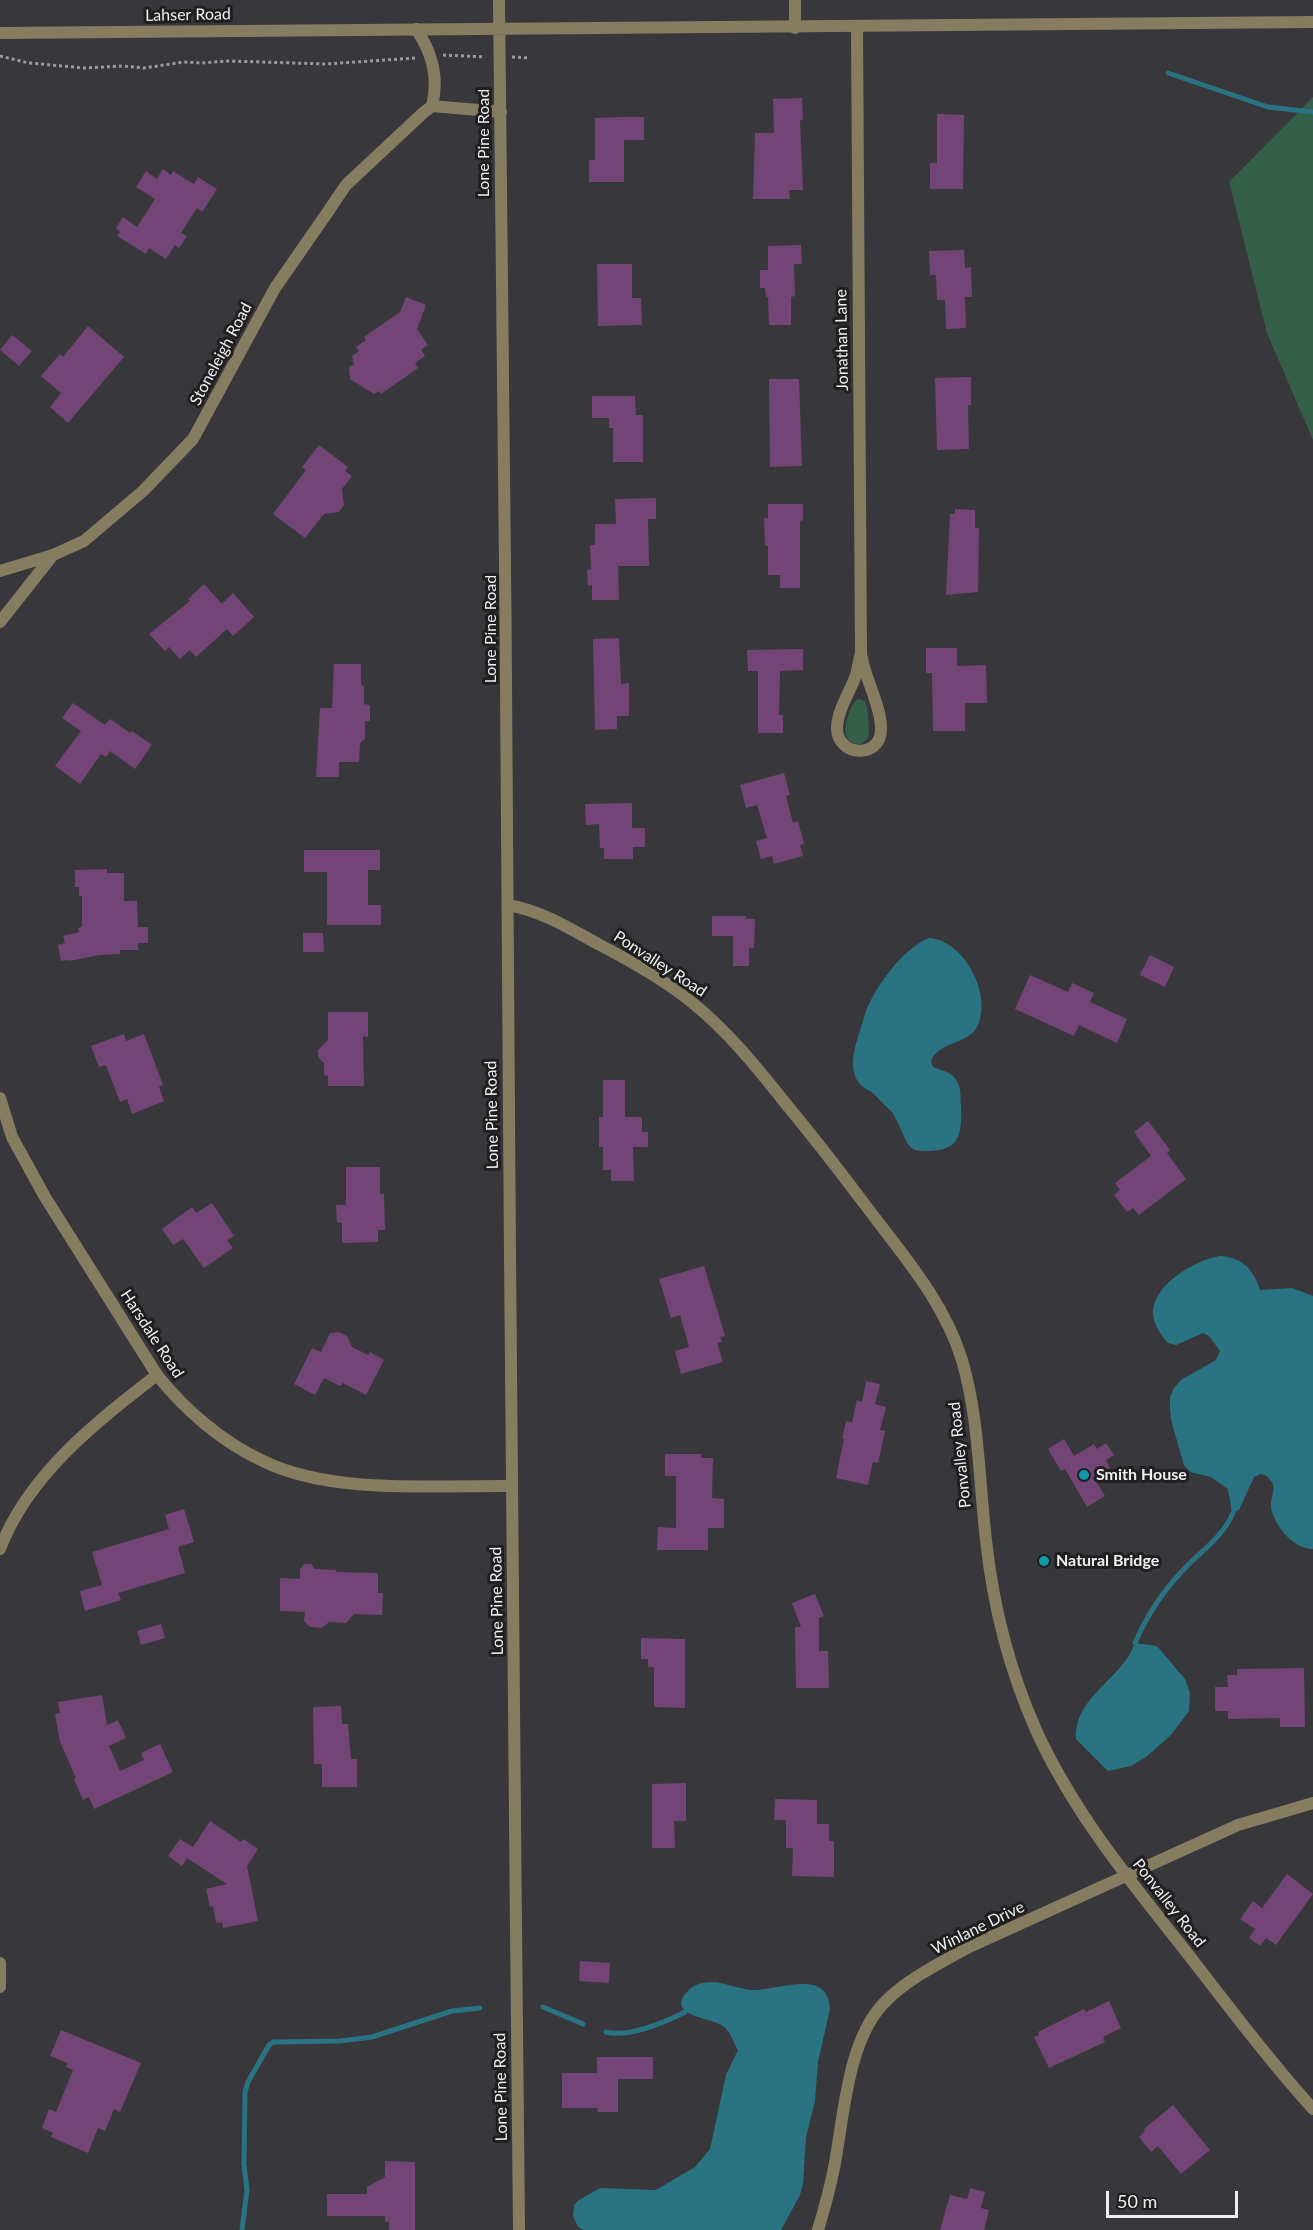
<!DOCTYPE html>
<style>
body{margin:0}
#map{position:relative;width:1313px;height:2230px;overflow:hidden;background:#38373b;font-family:Lato,sans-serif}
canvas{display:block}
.scale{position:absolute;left:1106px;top:2191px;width:132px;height:27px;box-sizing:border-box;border:3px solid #efeef1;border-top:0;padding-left:8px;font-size:18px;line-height:21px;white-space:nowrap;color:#efeef1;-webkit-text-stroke:4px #1f1f20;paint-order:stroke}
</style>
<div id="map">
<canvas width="1313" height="2230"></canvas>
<div class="scale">50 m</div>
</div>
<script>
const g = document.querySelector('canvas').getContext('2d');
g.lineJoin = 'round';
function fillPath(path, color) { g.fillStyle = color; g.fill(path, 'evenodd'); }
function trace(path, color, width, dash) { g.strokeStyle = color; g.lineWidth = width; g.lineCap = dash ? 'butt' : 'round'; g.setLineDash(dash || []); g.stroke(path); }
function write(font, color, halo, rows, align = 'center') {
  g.font = font + ' Lato,sans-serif'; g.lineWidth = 6; g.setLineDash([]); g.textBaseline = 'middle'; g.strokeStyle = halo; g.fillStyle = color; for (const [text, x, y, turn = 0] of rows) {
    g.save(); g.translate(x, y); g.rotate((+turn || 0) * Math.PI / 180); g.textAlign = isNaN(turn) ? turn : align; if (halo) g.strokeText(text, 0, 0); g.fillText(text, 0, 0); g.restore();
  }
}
fillPath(new Path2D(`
 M1313,97V440L1267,333L1229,182Z
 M859,699L865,701L868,712L869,736L862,744C835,745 847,713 856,700Z`), '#345f49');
fillPath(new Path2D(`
 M929,938C964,940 992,994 978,1025C969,1045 939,1041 931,1061L933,1067C942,1071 951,1071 956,1080C962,1088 960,1097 961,1106C962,1131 961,1150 931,1151C925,1151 917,1151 913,1149C904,1144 899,1119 890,1110C884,1105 879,1099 874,1094C869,1090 863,1088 859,1083C845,1065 859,1037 864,1017C872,990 903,948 929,938Z
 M1221,1256C1243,1258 1253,1269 1260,1290L1292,1288L1313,1296V1549C1293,1549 1275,1526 1271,1508C1270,1499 1275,1492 1273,1484L1267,1476L1261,1474L1254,1477L1239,1510L1232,1513L1228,1489L1211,1477L1190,1472L1184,1465L1171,1420L1170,1408V1397L1174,1388L1181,1380L1216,1360L1220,1351L1209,1336L1203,1333L1176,1345L1168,1343C1161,1335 1154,1325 1153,1314C1152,1285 1196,1259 1221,1256Z
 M1135,1643L1157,1646L1185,1679L1190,1693L1189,1711L1171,1735L1146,1757L1131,1766L1108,1771L1076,1739C1074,1706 1104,1687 1123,1664C1128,1658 1132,1650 1135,1643Z
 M716,1982C728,1984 740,1989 752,1990C777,1991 828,1967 830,2009L818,2062L815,2101L806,2137L803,2184L800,2195L781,2230H584L578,2227L573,2216L574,2205L579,2200L600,2188L656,2190L695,2167L710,2149L726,2075L738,2050C733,2042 731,2032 723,2026C713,2018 666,2016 686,1993C694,1983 704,1982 716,1982Z`), '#297383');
trace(new Path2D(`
 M1168,73L1268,107L1313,112
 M1135,1643C1148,1613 1164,1589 1187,1566C1204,1549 1223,1536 1233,1513
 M543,2007L583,2024
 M606,2032C628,2038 666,2022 685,2012
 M242,2230L247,2190L244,2165L245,2092L248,2082L269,2045L273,2042L340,2041L372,2037L452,2011L480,2008`), '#297383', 5);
fillPath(new Path2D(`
 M802,98L803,120H800L803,190H789L790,199H753L755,133H774L773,99Z
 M937,114L964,115L963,189H930V163H937Z
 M624,117H644V140H624V182H589V160H595V118Z
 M163,169L171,175L173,171L194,184L198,177L217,189L202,212L197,208L181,233L187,236L179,248L175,245L166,259L149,248L146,254L117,236L120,232L116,228L123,217L137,227L155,199L136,187L146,171L157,179Z
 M801,245L802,264H794L795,296L791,297V325H769L768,297H766L765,288H760V270H768V246Z
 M964,250L965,268L971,267L972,297H965L966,328L946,329L945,300H937L936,275H930L929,251Z
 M597,264H632V298H641L642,325L598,326Z
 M406,297L426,305L417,329L428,345L421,350L425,356L415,363L418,368L381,394L379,391L374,394L350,379L349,366L354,365L352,356L359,351L356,347L366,340L364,337L400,312Z
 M88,326L124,357L68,423L50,407L61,393L41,376L60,354L63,357Z
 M12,335L32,351L19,366L0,350Z
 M971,377V405H968L969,449L937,450L935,378Z
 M769,379H799L802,466L770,467Z
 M592,396H635L636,415H643V462H613V428H609V418H592Z
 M319,445L348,467L345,471L352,476L342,489L344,505L339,512L324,514L305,538L273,514L306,470L302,467Z
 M656,498V519H648L649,566H618L619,600H592V585L588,586L587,570L591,569L590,545H595V524H616L615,499Z
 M768,504H803V520L800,521V588H780V575H768V546H765L764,518H768Z
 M955,509L975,510V528H979L978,592L946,595L950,514H955Z
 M204,584L222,604L233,593L254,617L233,636L227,629L196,657L190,650L180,659L169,647L165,651L149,634L190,601L188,599Z
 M619,638L621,684L629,683V716H617V729L595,730L593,639Z
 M926,648H957V666L986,665L987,703H965V731H933L932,673H926Z
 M803,649V670L780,671L779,715H783V733H758V671H748L747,650Z
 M334,664H361V684L364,687V704L370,705V721H365V739L360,743L359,762H339V777H316L320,708H332Z
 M73,703L105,725L110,719L130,733L132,731L152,745L135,769L110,751L106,757L101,754L80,784L55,766L81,731L62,718Z
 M784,773L790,795L786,796L793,823L798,821L804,844L800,845L803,856L774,864L772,856L761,859L756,841L767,838L757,805L746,808L740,785Z
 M632,803V828H645V847H633V859H604V848H600L599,824L586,825L585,804Z
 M304,850H380V870H368V905H381V925H327V872H304Z
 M107,869V873H124V901H137L138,927H148V943H138V950H120V954L99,955L69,961L68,960L61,961L58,945L65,943L63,936L79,932L78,928L82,927V896H79V887H75V870Z
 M712,916H746V919H755L754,948H749V966H733V936H712Z
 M303,933H323L324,952H303Z
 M1150,955L1174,967L1165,987L1140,975Z
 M1030,975L1068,992L1072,983L1094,993L1090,1002L1127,1019L1117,1043L1079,1025L1074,1036L1015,1009Z
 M328,1012H368V1037L363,1036L364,1086H328V1076L324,1075V1063L318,1057V1050L328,1040Z
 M124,1034L126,1041L144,1034L163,1085L159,1087L164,1101L132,1114L127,1099L120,1102L106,1065L99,1067L91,1046Z
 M603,1080H625V1117H642V1132H648V1147H633L634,1181H611V1170H603V1147H599V1117H603Z
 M1148,1121L1170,1150L1167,1153L1186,1179L1139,1215L1133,1208L1127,1212L1114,1195L1120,1190L1115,1183L1151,1156L1134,1132Z
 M346,1167H380V1194H384L385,1230H378V1242L342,1243V1223L337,1222L336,1205H346Z
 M212,1203L234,1236L227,1240L233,1248L204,1268L183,1239L173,1245L162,1229L192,1207L196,1213Z
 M704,1266L725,1336L720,1337L722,1342L717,1343L723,1362L681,1374L675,1351L689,1347L680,1315L671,1318L659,1279Z
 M339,1332L347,1336L352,1347L368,1355L370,1352L384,1360L366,1395L343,1383L340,1386L324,1378L315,1395L294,1384L312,1348L321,1352L330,1333Z
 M866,1381L880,1384L875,1404L886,1407L880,1430L885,1431L878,1463L873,1462L868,1485L836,1478L844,1439H842L846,1421L852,1422L857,1400L862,1402Z
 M1064,1439L1074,1456L1094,1444L1097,1449L1106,1443L1114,1455L1106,1460L1110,1468L1094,1478L1105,1496L1087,1507L1065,1469L1061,1471L1048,1449Z
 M665,1454H701V1458H713L712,1498L724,1499V1528H708V1550H657L658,1527L676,1528V1476H665Z
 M184,1509L194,1542L178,1547L185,1573L118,1593L121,1600L85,1611L80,1591L102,1585L92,1552L169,1529L165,1515Z
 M304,1564H311L315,1569L336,1570V1572L378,1573V1593H383L382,1615L354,1614L346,1623L329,1622L322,1628L310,1627L304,1621L305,1612L280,1611V1578L300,1579V1569Z
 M815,1594L824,1616L819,1618V1651H828L829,1688H796L795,1627H801L792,1603Z
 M161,1624L165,1638L141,1645L137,1631Z
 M641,1638L685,1639V1708L654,1707V1667H648V1659H641Z
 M1304,1668L1305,1727H1280V1718L1228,1719V1711H1215V1687H1228L1227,1675H1237V1669Z
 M102,1695L107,1725L118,1720L126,1738L109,1746L120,1771L144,1760L141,1753L160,1744L173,1772L94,1809L89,1797L83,1800L74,1779L76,1778L60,1742L55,1714L60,1713L58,1702Z
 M341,1706L342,1724H348L351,1759H357V1787H322V1764H314L313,1707Z
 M686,1783V1821H674L675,1848H652V1784Z
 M775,1799L817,1800V1824H829V1841H834V1877L792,1876L793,1848H786V1820H774Z
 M210,1821L241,1842L243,1839L258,1849L247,1866L258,1921L223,1928L222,1922L216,1923L213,1906L210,1907L206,1889L227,1884L187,1858L182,1866L168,1856L180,1839L193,1847Z
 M1287,1874L1313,1894L1276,1945L1266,1938L1260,1946L1249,1938L1255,1929L1240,1919L1253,1901L1262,1908Z
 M580,1961L610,1963L609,1983L579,1981Z
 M1109,2001L1121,2028L1103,2037L1105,2042L1049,2068L1034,2037L1039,2035L1038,2032L1084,2009L1086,2012Z
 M61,2030L141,2063L120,2112L114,2109L105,2131L98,2128L88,2153L51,2137L53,2133L42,2128L49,2109L56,2112L73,2070L66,2067L68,2063L50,2056Z
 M597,2057H653V2079H618V2112H597L598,2108H562V2073H597Z
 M1173,2105L1210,2150L1181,2174L1158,2146L1151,2152L1139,2137L1145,2131L1144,2129Z
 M385,2161L415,2162V2230H389V2222H385V2216H327V2194H367V2187L385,2177Z
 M970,2188L985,2192L981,2208L989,2210L984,2230H940L950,2195L967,2199Z`), '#734576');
trace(new Path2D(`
 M443,55L485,57
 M0,56L29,63L84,68L123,66L144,68L184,62L202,63L228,61L326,64L416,58
 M512,57L530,58`), '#9a999d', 3, [3, 3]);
trace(new Path2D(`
 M857,27L861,653C859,660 858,668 856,675C850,692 838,709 837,727C836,757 882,760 881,728C881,705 864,677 861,653
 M795,28V0
 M416,29C432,52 439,78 432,106
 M0,571L53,555L84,541L143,491L193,439L275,288L325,216L346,185L423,113L432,106L501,112
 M0,622L53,555
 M508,905C542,911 569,928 598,944C631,961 665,980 694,1004C728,1032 755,1065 782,1099C811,1134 839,1170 866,1206C902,1254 944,1301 962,1360C979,1418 979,1480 986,1540C993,1606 1009,1669 1036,1730C1072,1810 1130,1881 1184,1949C1226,2003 1267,2058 1313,2109
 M0,1098L12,1137L45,1197L157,1375C185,1410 222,1442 263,1461C332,1495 436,1485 512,1486
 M0,1549C28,1475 96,1422 157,1375
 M0,1963V1987
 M818,2230C824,2210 830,2188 834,2168C844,2117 847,2041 884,2003C907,1979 940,1963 969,1947L1238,1825L1313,1803`), '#867d61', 12);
trace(new Path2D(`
 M499,0C505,418 507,837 510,1255C512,1580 516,1905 519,2230
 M0,33L1313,22`), '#867d61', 12);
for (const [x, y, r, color] of [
 [1084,1475,6,"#0f9aa8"],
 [1044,1561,6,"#0f9aa8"]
]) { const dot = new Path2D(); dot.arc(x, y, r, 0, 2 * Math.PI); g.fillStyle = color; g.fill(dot); trace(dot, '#1f1f20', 2); }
write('16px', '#efeef1', '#1f1f20', [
 ["Lahser Road",188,15,-1],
 ["Lone Pine Road",484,143,-90],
 ["Jonathan Lane",842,340,-91],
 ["Stoneleigh Road",221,354,-62],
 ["Lone Pine Road",491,629,-90],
 ["Ponvalley Road",660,964,33],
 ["Lone Pine Road",492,1115,-91],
 ["Harsdale Road",152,1334,57],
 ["Ponvalley Road",960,1455,-96],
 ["Lone Pine Road",497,1601,-91],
 ["Ponvalley Road",1169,1903,52],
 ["Winlane Drive",978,1928,-26],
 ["Lone Pine Road",501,2087,-91]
]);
write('bold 16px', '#efeef1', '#1f1f20', [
 ["Smith House",1096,1475],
 ["Natural Bridge",1056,1561]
], 'left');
</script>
